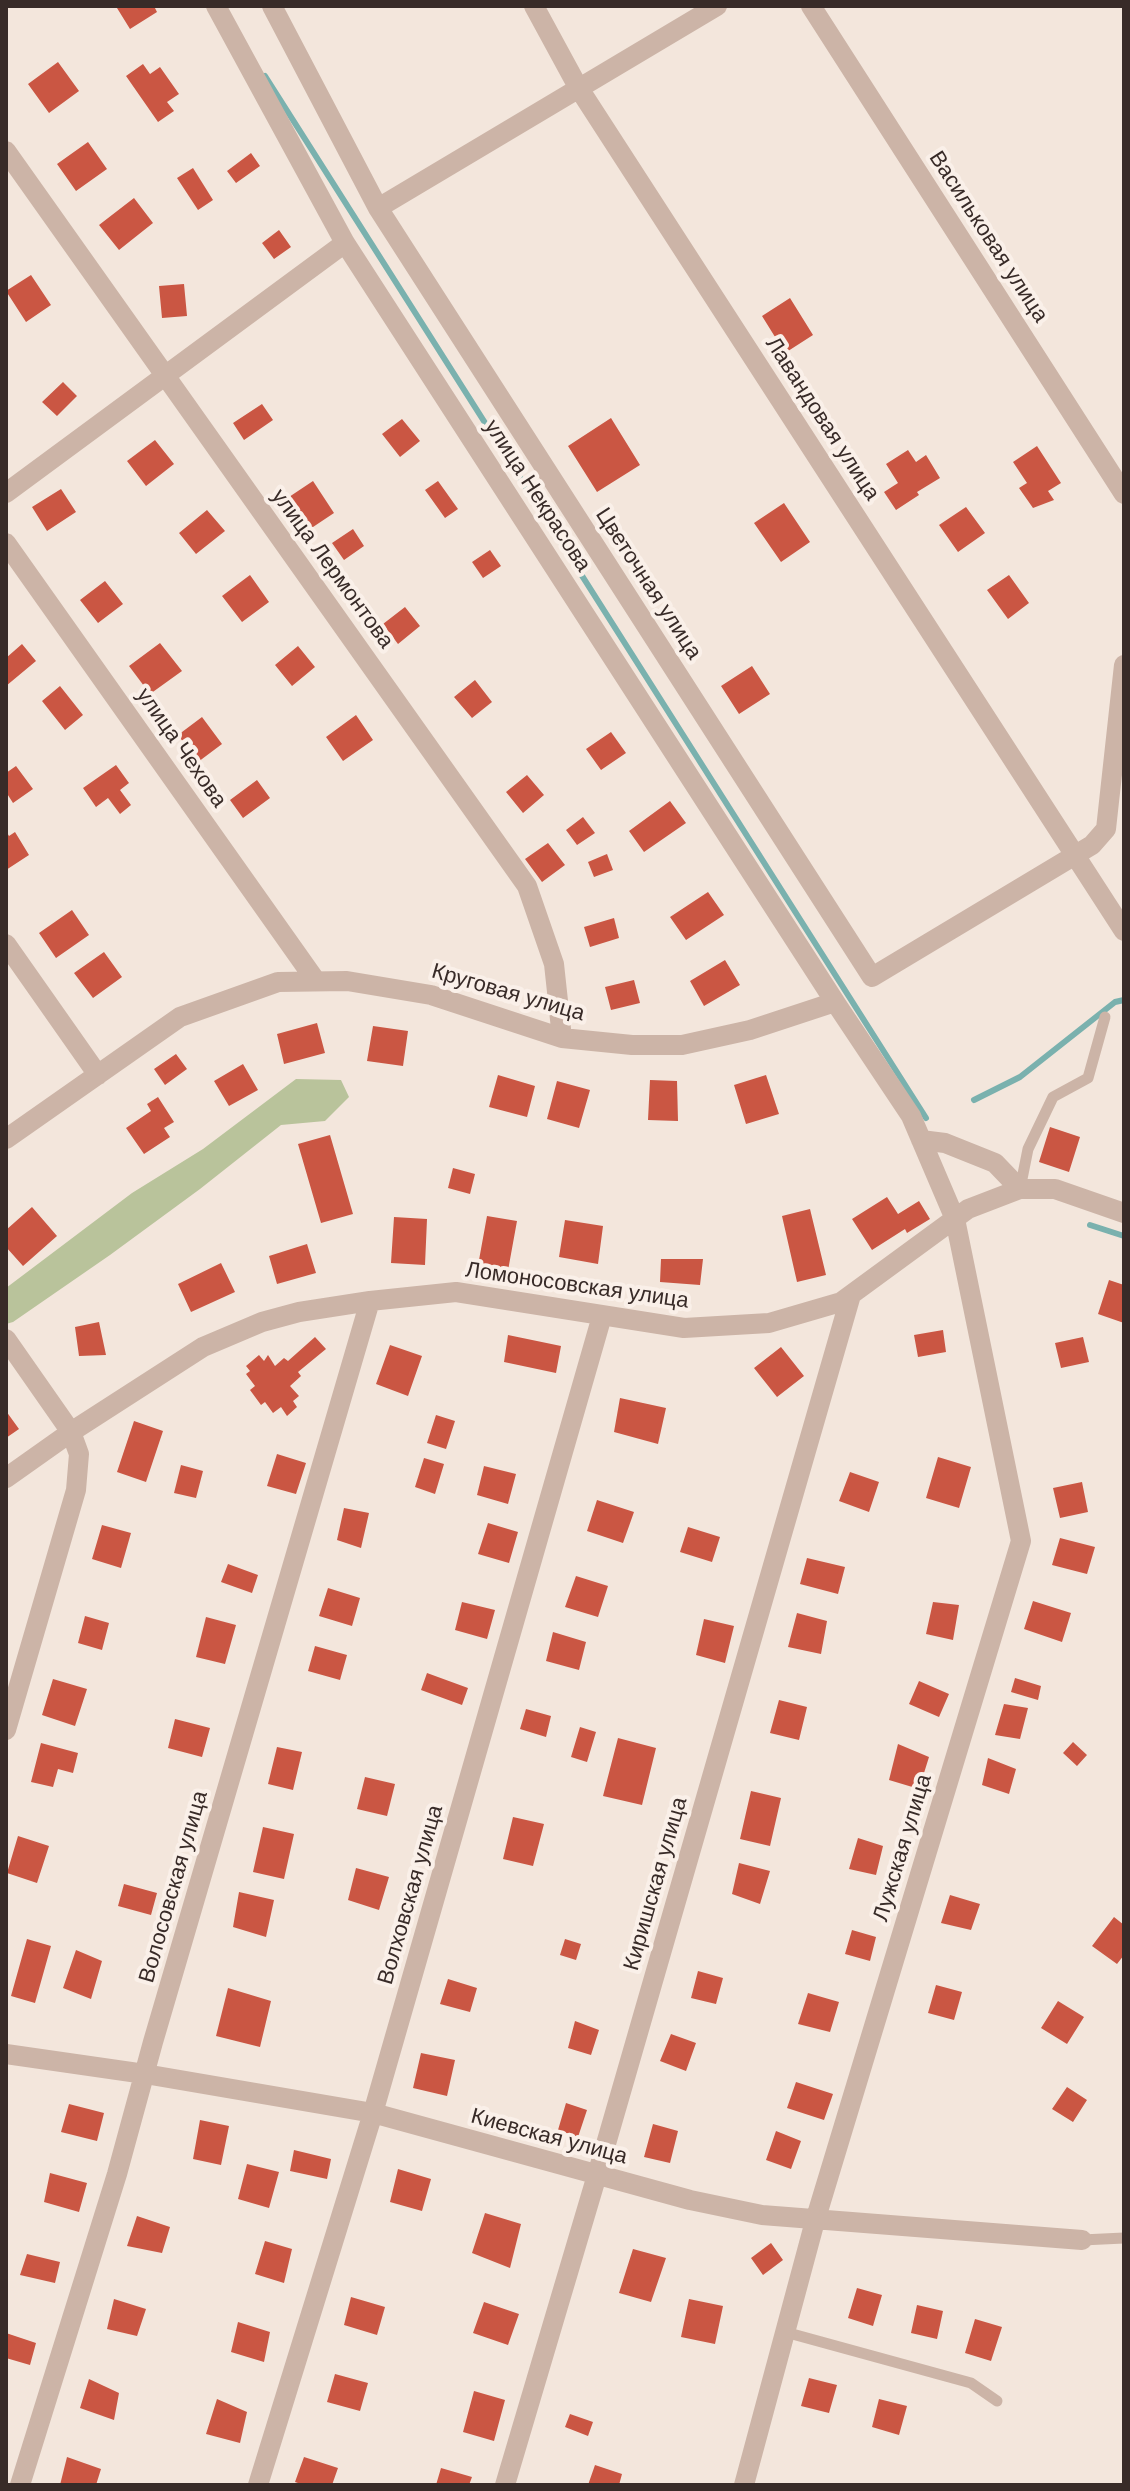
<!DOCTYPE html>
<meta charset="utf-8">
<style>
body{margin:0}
#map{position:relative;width:1130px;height:2491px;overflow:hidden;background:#f3e6dc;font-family:Helvetica,sans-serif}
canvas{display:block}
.frame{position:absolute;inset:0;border:8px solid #382b28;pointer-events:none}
</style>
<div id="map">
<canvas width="1130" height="2491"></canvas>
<div class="frame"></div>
</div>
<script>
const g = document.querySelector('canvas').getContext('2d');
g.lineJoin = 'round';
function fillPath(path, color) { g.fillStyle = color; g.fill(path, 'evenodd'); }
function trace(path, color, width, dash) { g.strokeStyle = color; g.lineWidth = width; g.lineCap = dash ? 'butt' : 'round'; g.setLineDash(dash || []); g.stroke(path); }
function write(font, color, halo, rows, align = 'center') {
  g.font = font + ' Helvetica,sans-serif'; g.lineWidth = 8; g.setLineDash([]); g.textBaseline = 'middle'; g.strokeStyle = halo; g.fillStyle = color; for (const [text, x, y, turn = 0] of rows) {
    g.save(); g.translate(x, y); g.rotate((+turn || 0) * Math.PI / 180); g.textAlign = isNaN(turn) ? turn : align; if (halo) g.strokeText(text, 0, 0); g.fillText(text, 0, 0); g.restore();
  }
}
fillPath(new Path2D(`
 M296,1079L341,1080L349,1097L325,1121L281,1125L200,1189L110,1255L13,1322L6,1324V1288L132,1193L203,1149Z`), '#b9c39b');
trace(new Path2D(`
 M265,76L926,1118
 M974,1100L1020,1077L1115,1002L1124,1000
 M1090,1225L1124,1236`), '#7ab1ae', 6);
fillPath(new Path2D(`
 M120,6H154L157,12L130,29L117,8Z
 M58,62L79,91L49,113L28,84Z
 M143,64L150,74L160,67L179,94L167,102L174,111L158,122L126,76Z
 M88,142L107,169L76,191L57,164Z
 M251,153L260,166L236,183L227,171Z
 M193,168L213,200L198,210L177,178Z
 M134,198L153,223L119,250L99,225Z
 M279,230L291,247L274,259L262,243Z
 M31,275L51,305L26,322L6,291Z
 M184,284L187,316L162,318L159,286Z
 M790,298L813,335L785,353L762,316Z
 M63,382L77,396L57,416L42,402Z
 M262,404L273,420L244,440L233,423Z
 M611,418L640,465L597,492L568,446Z
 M402,419L420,441L400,457L382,434Z
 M155,440L174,464L146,486L127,461Z
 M1037,446L1061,483L1048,491L1054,500L1033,508L1019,488L1027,483L1013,462Z
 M908,450L916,462L926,455L940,478L917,492L919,495L896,510L884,492L898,483L886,464Z
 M313,481L334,513L310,529L289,497Z
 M438,481L458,509L445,518L425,490Z
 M61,489L76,512L47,531L32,507Z
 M784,503L810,542L781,562L754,523Z
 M966,507L985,533L958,552L939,525Z
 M207,510L225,531L196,554L179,533Z
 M353,529L364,546L344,560L332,543Z
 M490,550L501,566L483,578L472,562Z
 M250,575L269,602L242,622L222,596Z
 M1009,575L1029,603L1008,619L987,590Z
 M105,581L123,604L98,623L80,600Z
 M405,607L420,626L398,644L383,624Z
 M160,643L182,671L150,694L129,666Z
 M22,644L36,661L6,686V658Z
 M298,646L315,667L292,686L275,665Z
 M752,666L770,694L739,714L721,686Z
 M475,680L492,702L472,718L454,697Z
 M60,686L83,715L65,730L42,701Z
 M356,715L373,740L343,761L326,737Z
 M202,717L222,744L198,762L178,735Z
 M611,732L626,753L601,770L586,749Z
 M116,765L129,783L120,790L131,805L120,814L108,798L96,807L83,788Z
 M16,766L33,789L13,803L6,792V773Z
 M527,775L544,795L523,813L506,792Z
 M257,780L270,798L243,818L230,800Z
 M670,801L686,823L644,852L629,831Z
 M583,817L595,833L577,845L566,830Z
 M6,831L9,836L15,832L29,855L6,870Z
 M548,843L565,865L542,882L525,859Z
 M607,854L613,870L594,877L588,862Z
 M708,892L724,915L686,940L670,917Z
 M72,910L89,935L56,958L39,933Z
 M614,918L619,938L590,947L584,927Z
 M104,952L122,977L93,998L74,973Z
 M725,960L740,985L704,1006L690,981Z
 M634,980L640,1003L611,1010L605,987Z
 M317,1023L325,1053L284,1064L277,1034Z
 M373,1026L408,1031L403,1066L367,1061Z
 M176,1054L187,1069L165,1085L154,1069Z
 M243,1064L258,1090L229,1106L214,1081Z
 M498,1075L535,1086L527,1117L489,1107Z
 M766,1075L779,1114L746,1124L734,1085Z
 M650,1080L677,1081L678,1121L648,1120Z
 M557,1081L590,1090L579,1128L547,1119Z
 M158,1097L174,1122L164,1128L170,1137L144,1154L126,1128L151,1111L147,1104Z
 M1050,1127L1080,1137L1069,1172L1039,1162Z
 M330,1135L353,1214L321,1223L298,1144Z
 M453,1168L475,1174L470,1194L448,1188Z
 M887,1197L898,1214L919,1201L930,1219L907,1233L905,1229L872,1250L852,1219Z
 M32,1207L57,1236L23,1266L6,1247V1230Z
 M810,1209L826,1275L797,1282L782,1216Z
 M487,1216L517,1221L507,1276L477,1271Z
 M394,1217L427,1219L425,1265L391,1263Z
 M565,1220L603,1226L598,1264L559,1257Z
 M307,1244L316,1273L277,1284L269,1256Z
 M661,1259H703L700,1285L660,1282Z
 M221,1263L235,1292L191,1312L178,1284Z
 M1109,1280L1124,1285V1323L1098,1314Z
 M99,1322L106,1355L79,1356L75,1327Z
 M943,1330L946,1352L918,1357L914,1335Z
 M508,1335L561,1346L556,1373L504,1362Z
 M315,1337L326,1349L298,1372L301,1376L290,1386L299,1396L293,1401L297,1407L287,1416L281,1407L273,1413L265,1402L261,1405L250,1390L255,1386L246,1374L250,1371L246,1366L259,1355L264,1361L268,1355L275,1366L284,1358L288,1361Z
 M1083,1337L1089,1362L1061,1368L1055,1343Z
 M390,1345L422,1356L408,1396L376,1384Z
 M781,1347L804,1376L777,1397L754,1368Z
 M620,1398L666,1408L658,1444L614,1432Z
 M6,1411L19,1429L6,1438Z
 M436,1415L455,1421L446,1449L427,1443Z
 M134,1421L163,1431L146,1482L117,1472Z
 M277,1454L306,1463L296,1494L267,1486Z
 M938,1457L971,1467L959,1508L926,1498Z
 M424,1458L444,1464L435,1494L415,1487Z
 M181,1465L203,1471L196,1498L174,1493Z
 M484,1466L516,1474L508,1504L477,1495Z
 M850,1472L879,1482L869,1512L839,1501Z
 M1082,1482L1088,1512L1060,1518L1053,1488Z
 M597,1500L634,1512L623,1543L587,1531Z
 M344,1508L369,1513L361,1548L337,1540Z
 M488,1523L518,1532L509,1563L478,1554Z
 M102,1525L131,1533L121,1568L92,1559Z
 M688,1527L720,1537L712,1562L680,1552Z
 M1060,1538L1095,1547L1087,1574L1052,1565Z
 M807,1558L845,1567L838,1594L800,1584Z
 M228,1564L258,1575L252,1593L221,1582Z
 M576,1576L608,1586L598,1617L565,1607Z
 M328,1588L360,1598L352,1626L319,1616Z
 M1033,1601L1071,1613L1062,1642L1024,1629Z
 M462,1602L495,1610L487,1639L455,1630Z
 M933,1602L959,1605L953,1640L926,1634Z
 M797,1613L827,1621L821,1654L788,1647Z
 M85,1616L109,1623L102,1650L78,1643Z
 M206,1617L236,1625L225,1664L196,1657Z
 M704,1619L734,1626L725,1663L696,1655Z
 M553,1632L586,1642L579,1670L546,1661Z
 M315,1646L347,1655L340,1680L308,1671Z
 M427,1673L468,1688L462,1705L421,1690Z
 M1015,1678L1041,1686L1038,1700L1011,1692Z
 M53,1679L87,1689L75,1726L42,1715Z
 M919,1681L949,1694L939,1717L909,1704Z
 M779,1700L807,1707L799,1740L770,1733Z
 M1004,1704L1028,1708L1020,1739L995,1735Z
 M526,1709L551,1716L546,1737L520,1729Z
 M175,1719L210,1728L202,1757L168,1748Z
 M580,1727L596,1732L587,1762L571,1757Z
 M618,1738L656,1748L642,1805L603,1796Z
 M1073,1742L1087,1755L1077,1766L1063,1753Z
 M41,1743L78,1753L73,1773L58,1769L53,1787L31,1782Z
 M898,1744L929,1757L919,1789L889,1780Z
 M277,1747L302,1752L293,1790L268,1784Z
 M988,1758L1016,1769L1009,1794L982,1785Z
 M365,1777L395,1784L387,1816L357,1809Z
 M751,1791L781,1798L770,1846L740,1839Z
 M513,1817L544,1824L533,1866L503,1859Z
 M263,1827L294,1834L284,1879L253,1872Z
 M18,1836L49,1846L37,1883L7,1873Z
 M858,1838L883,1846L876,1875L849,1869Z
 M739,1863L770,1871L760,1904L732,1894Z
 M356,1868L389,1877L379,1910L348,1900Z
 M124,1884L157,1893L151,1915L118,1906Z
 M239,1892L274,1900L266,1937L233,1927Z
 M950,1895L980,1904L971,1930L941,1923Z
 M1114,1917L1124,1925V1955L1117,1964L1092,1946Z
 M852,1930L876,1937L870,1961L845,1954Z
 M27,1939L51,1946L35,2003L11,1996Z
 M565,1939L581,1944L576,1960L560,1955Z
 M76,1950L102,1961L91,1999L63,1988Z
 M698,1971L723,1978L716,2004L691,1998Z
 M448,1979L477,1988L470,2012L440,2004Z
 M936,1985L962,1992L954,2020L928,2013Z
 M228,1988L271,2001L260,2047L216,2036Z
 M808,1993L839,2002L830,2032L798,2024Z
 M1058,2001L1084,2017L1067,2044L1041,2028Z
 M575,2021L599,2030L591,2055L568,2048Z
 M671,2034L696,2043L686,2071L660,2061Z
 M421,2053L455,2060L447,2096L413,2088Z
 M796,2082L833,2094L824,2120L787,2108Z
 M1067,2087L1087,2100L1073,2122L1052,2109Z
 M566,2103L587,2110L578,2137L558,2130Z
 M69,2104L104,2113L97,2141L61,2132Z
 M200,2120L229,2126L221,2165L193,2159Z
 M653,2124L678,2131L670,2163L644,2157Z
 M776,2131L801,2141L791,2169L766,2160Z
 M294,2150L331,2159L327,2179L290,2171Z
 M247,2164L279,2172L269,2208L238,2199Z
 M398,2169L431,2179L422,2211L390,2202Z
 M50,2173L87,2183L79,2212L44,2202Z
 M485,2213L521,2224L510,2268L472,2253Z
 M137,2216L170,2227L162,2253L127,2246Z
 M265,2241L292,2249L284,2283L255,2274Z
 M771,2243L783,2260L763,2275L751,2258Z
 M633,2249L666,2258L651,2302L619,2293Z
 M27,2254L60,2262L55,2283L20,2275Z
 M857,2288L882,2295L873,2326L848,2318Z
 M351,2297L385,2307L377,2335L344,2325Z
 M114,2299L146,2309L137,2336L107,2329Z
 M689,2299L723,2306L715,2344L681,2337Z
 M484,2302L519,2314L508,2345L473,2333Z
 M917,2305L943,2311L937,2339L911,2333Z
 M975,2319L1002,2327L991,2361L965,2353Z
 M238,2322L270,2332L264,2362L231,2352Z
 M6,2333L36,2343L30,2365L6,2358Z
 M335,2374L368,2383L360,2411L327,2402Z
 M809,2378L837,2385L829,2413L801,2406Z
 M89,2379L119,2393L114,2420L80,2408Z
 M474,2391L505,2400L494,2441L463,2432Z
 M217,2399L247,2412L240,2443L206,2434Z
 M879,2399L907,2406L899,2435L872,2427Z
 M570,2414L593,2422L588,2436L565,2427Z
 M67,2457L101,2469L96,2485H60Z
 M304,2457L338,2468L332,2485H304L295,2482Z
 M595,2465L622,2474L619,2485H588Z
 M441,2468L472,2477L469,2485H436Z`), '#ca5643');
trace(new Path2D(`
 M1020,1189L1028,1149L1053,1097L1088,1078L1105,1017
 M1082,2240L1124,2238
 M785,2332L971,2383L997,2401`), '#ccb4a7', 11);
trace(new Path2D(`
 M216,6L345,243L835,1002
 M272,6L378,208L872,977L1092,845L1106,829L1124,665
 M534,6L578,87L1124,931
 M811,6L1124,494
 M6,151L527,886L554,964L562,1038
 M378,208L717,6
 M6,493L345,243
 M6,543L316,981
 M6,944L98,1075
 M6,1139L180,1017L278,982L347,981L431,995L562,1038L632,1045H682L750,1030L835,1002L911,1116L955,1219L1021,1541L815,2221L744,2485
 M921,1140L945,1143L995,1163L1020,1189
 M6,1339L71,1432L79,1454L76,1490L6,1730
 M6,1478L71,1432L203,1347L262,1322L299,1312L370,1301L456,1292L684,1328L769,1323L841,1302L968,1209L1020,1189H1055L1124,1213
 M6,2054L145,2074L373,2113L690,2200L762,2215L1082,2240
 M20,2485L117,2174L153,2042L370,1301
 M258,2485L373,2113L602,1316
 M505,2485L597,2175L851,1295`), '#ccb4a7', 20);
write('22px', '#382b28', '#faf0e9', [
 ["Васильковая улица",988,237,57],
 ["Лавандовая улица",822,419,57],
 ["улица Некрасова",537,496,57],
 ["улица Лермонтова",332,569,54],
 ["Цветочная улица",648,584,57],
 ["улица Чехова",181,748,55],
 ["Круговая улица",508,993,16],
 ["Ломоносовская улица",577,1286,8],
 ["Лужская улица",903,1848,-73],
 ["Киришская улица",656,1884,-74],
 ["Волосовская улица",174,1887,-74],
 ["Волховская улица",411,1895,-74],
 ["Киевская улица",549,2137,15]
]);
</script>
